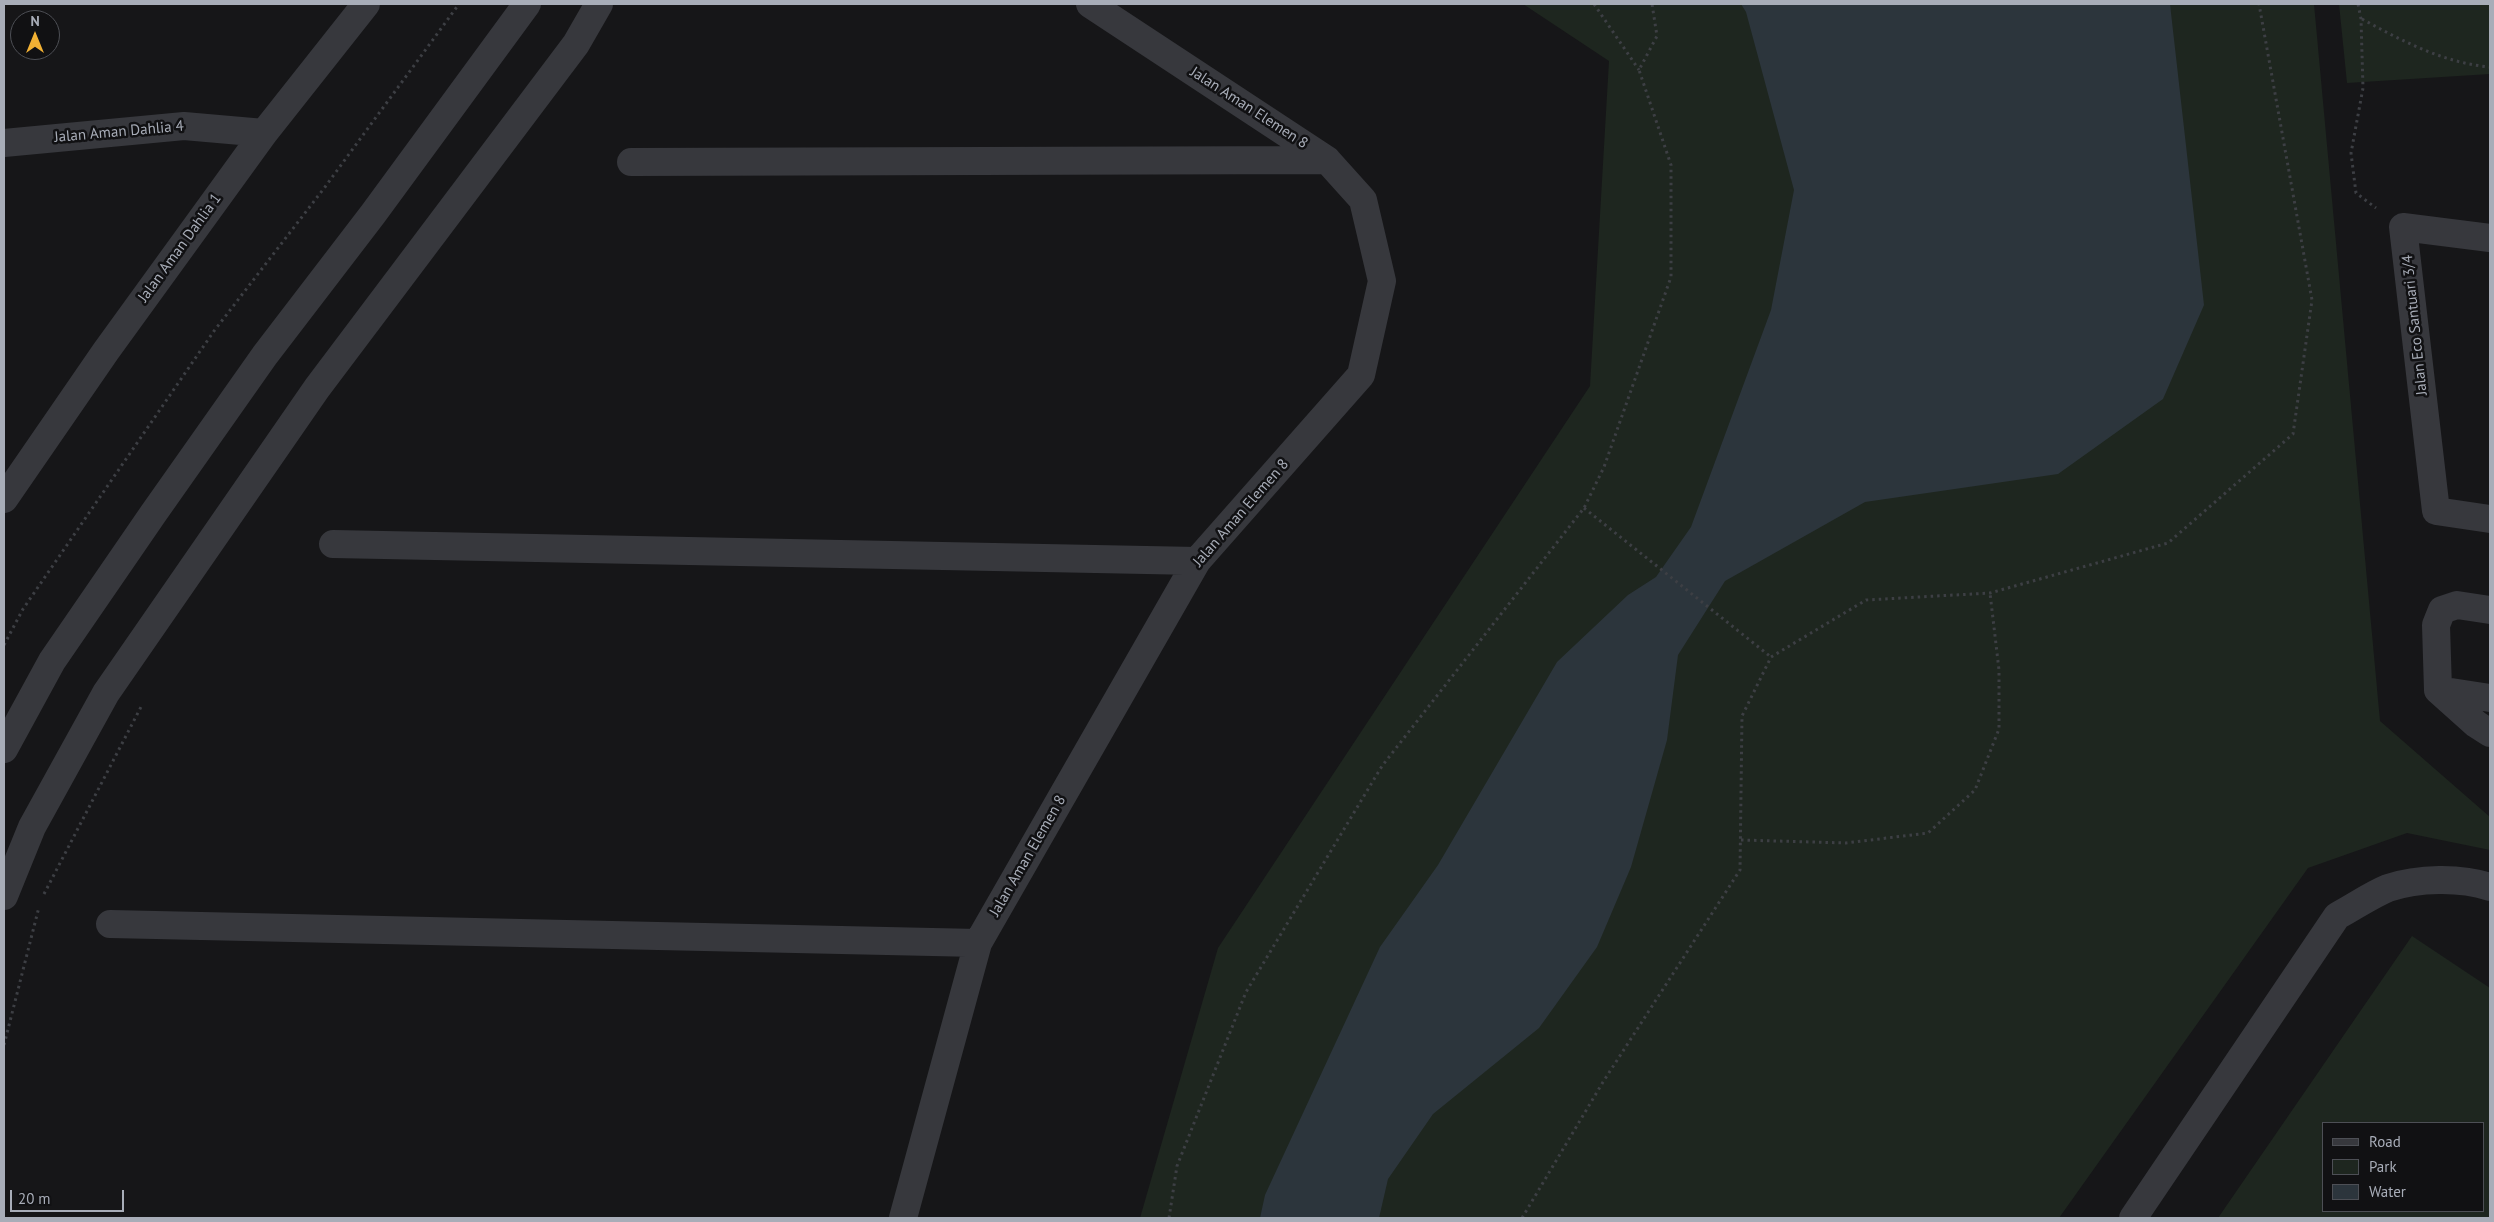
<!DOCTYPE html>
<style>
body{margin:0}
#map{position:relative;width:2494px;height:1222px;overflow:hidden;background:#161618;font-family:"PT Sans",sans-serif}
canvas{display:block}
.frame{position:absolute;inset:0;border:5px solid #a8adb8;pointer-events:none}
.legend{position:absolute;left:2322px;top:1122px;width:162px;height:90px;box-sizing:border-box;background:#111113;border:1px solid #4d4f55;margin:0;padding:6px 9px;list-style:none;font-size:15px;color:#a8adb8}
.legend li{display:flex;align-items:center;gap:10px;height:25px}
.legend b{width:25px;border:1px solid #4d4f55}
.north{position:absolute;left:10px;top:10px;width:50px;height:50px;box-sizing:border-box;background:#111113;border:1px solid #4d4f55;border-radius:50%;rotate:0deg;font-size:14px;font-weight:700;line-height:20px;text-align:center;color:#a8adb8}
.north::after{content:'';display:block;margin:auto;width:18px;height:22px;background:#f2b134;clip-path:polygon(50% 0,100% 100%,50% 72%,0 100%)}
.scale{position:absolute;left:10px;top:1190px;width:114px;height:22px;box-sizing:border-box;border:2px solid #a8adb8;border-top:0;padding-left:6px;font-size:15px;line-height:18px;white-space:nowrap;color:#a8adb8;-webkit-text-stroke:4px #111113;paint-order:stroke}
</style>
<div id="map">
<canvas width="2494" height="1222"></canvas>
<div class="frame"></div>
<ul class="legend">
<li><b style="height:6px;background:#37383d"></b>Road</li>
<li><b style="height:14px;background:#1e261f"></b>Park</li>
<li><b style="height:14px;background:#2c353c"></b>Water</li>
</ul>
<div class="north">N</div>
<div class="scale">20 m</div>
</div>
<script>
const g = document.querySelector('canvas').getContext('2d');
g.lineJoin = 'round';
function fillPath(path, color) { g.fillStyle = color; g.fill(path, 'evenodd'); }
function trace(path, color, width, dash) { g.strokeStyle = color; g.lineWidth = width; g.lineCap = dash ? 'butt' : 'round'; g.setLineDash(dash || []); g.stroke(path); }
function write(font, color, halo, rows, align = 'center') {
  g.font = font + ' "PT Sans",sans-serif'; g.lineWidth = 5; g.setLineDash([]); g.textBaseline = 'middle'; g.strokeStyle = halo; g.fillStyle = color; for (const [text, x, y, turn = 0] of rows) {
    g.save(); g.translate(x, y); g.rotate((+turn || 0) * Math.PI / 180); g.textAlign = isNaN(turn) ? turn : align; if (halo) g.strokeText(text, 0, 0); g.fillText(text, 0, 0); g.restore();
  }
}
fillPath(new Path2D(`
 M1523,4H2314L2380,721L2490,817V850L2407,833L2308,868L2059,1218H1140L1218,948L1590,386L1609,61Z
 M2339,4H2490V74L2347,83Z
 M2412,936L2490,988V1218H2218ZM2323,1123H2483V1211H2323Z`), '#1e261f');
fillPath(new Path2D(`
 M1741,4H2170L2204,305L2163,399L2058,474L1865,502L1725,581L1678,655L1667,740L1631,867L1597,947L1539,1028L1433,1114L1388,1179L1379,1218H1260L1265,1195L1380,947L1438,865L1557,662L1628,595L1656,577L1691,527L1771,310L1794,190L1746,12Z`), '#2c353c');
trace(new Path2D(`
 M1594,4L1639,70
 M2358,4L2361,19L2363,88L2351,153L2356,193L2376,208
 M2362,19C2402,41 2444,63 2490,67
 M1584,508L1771,657
 M4,645L23,609L214,331L325,187L459,4
 M1741,840L1846,843L1928,833L1975,790L1999,729V670L1990,593
 M44,894L142,705
 M4,1045L39,907
 M1169,1218L1177,1166L1246,992L1382,766L1584,508L1604,467L1671,277V165L1639,70L1657,36L1652,4
 M1522,1218L1603,1082L1740,870L1742,716L1771,657L1866,600L1990,593L2168,543L2293,434L2312,300L2259,4`), '#3d3f44', 3, [2.5, 4]);
trace(new Path2D(`
 M4,143L184,126L264,133
 M631,162L1327,160
 M2490,238L2403,227L2436,511L2490,519
 M4,499L106,351L264,133L366,4
 M333,544L1197,561
 M2438,690L2436,625L2442,610L2457,605L2490,610
 M2490,698L2438,690L2476,724L2490,733
 M4,749L52,661L153,514L265,355L373,214L527,4
 M4,896L32,827L106,693L317,388L576,44L599,4
 M110,924L978,943
 M903,1218L978,943L1197,561L1361,375L1382,281L1363,200L1327,160L1090,4
 M2133,1218L2337,916C2354,907 2371,895 2388,888C2418,878 2460,877 2490,887`), '#37383d', 28);
write('15px', '#a8adb8', '#111113', [
 ["Jalan Aman Elemen 8",1249,108,33],
 ["Jalan Aman Dahlia 4",119,132,-5],
 ["Jalan Aman Dahlia 1",180,248,-54],
 ["Jalan Eco Santuari 3/4",2415,325,-96],
 ["Jalan Aman Elemen 8",1241,513,-49],
 ["Jalan Aman Elemen 8",1028,856,-60]
]);
</script>
